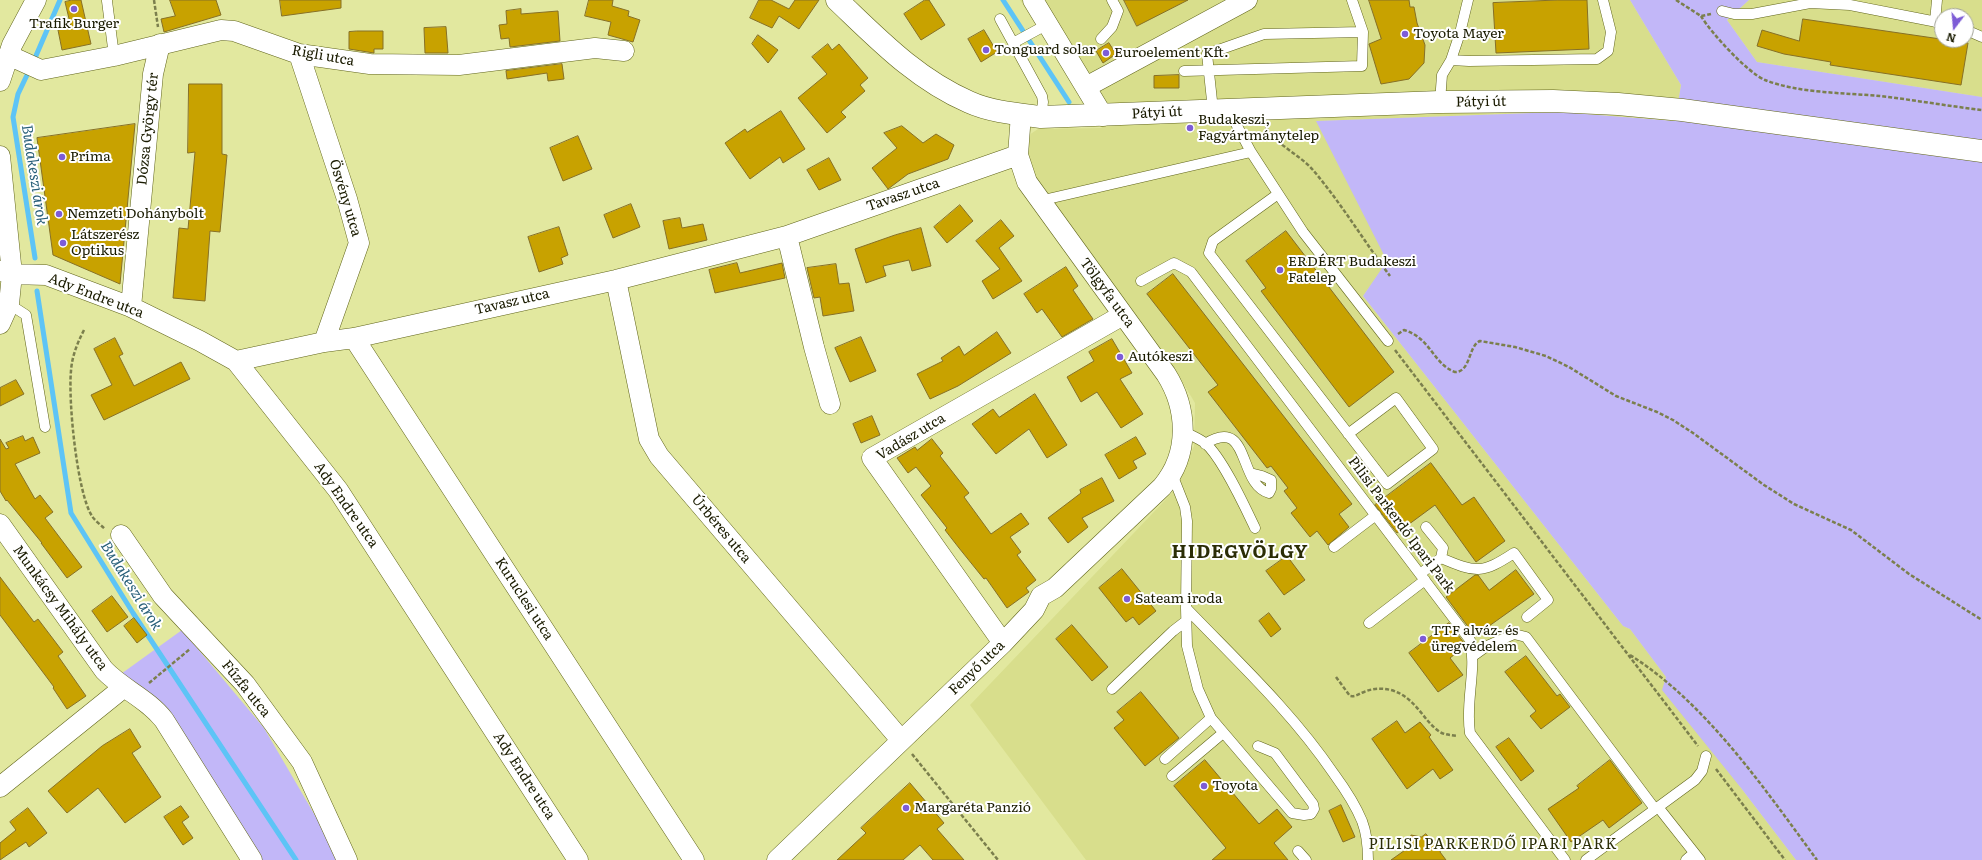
<!DOCTYPE html>
<meta charset="utf-8">
<style>
body{margin:0}
#map{position:relative;width:1982px;height:860px;overflow:hidden;background:#e2e89f;font-family:Literata,serif}
canvas{display:block}
.north{position:absolute;left:1934px;top:8px;width:40px;height:40px;box-sizing:border-box;background:#fff;border:1px solid #a3a499;border-radius:50%;rotate:196deg;font-size:11px;font-weight:700;line-height:16px;text-align:center;color:#1a1b00}
.north::after{content:'';display:block;margin:auto;width:14px;height:18px;background:#7d5cd6;clip-path:polygon(50% 0,100% 100%,50% 72%,0 100%)}
</style>
<div id="map">
<canvas width="1982" height="860"></canvas>
<div class="north">N</div>
</div>
<script>
const g = document.querySelector('canvas').getContext('2d');
g.lineJoin = 'round';
function fillPath(path, color) { g.fillStyle = color; g.fill(path, 'evenodd'); }
function trace(path, color, width, dash) { g.strokeStyle = color; g.lineWidth = width; g.lineCap = dash ? 'butt' : 'round'; g.setLineDash(dash || []); g.stroke(path); }
function write(font, color, halo, rows, align = 'center') {
  g.font = font + ' Literata,serif'; g.lineWidth = 4; g.setLineDash([]); g.textBaseline = 'middle'; g.strokeStyle = halo; g.fillStyle = color; for (const [text, x, y, turn = 0] of rows) {
    g.save(); g.translate(x, y); g.rotate((+turn || 0) * Math.PI / 180); g.textAlign = isNaN(turn) ? turn : align; if (halo) g.strokeText(text, 0, 0); g.fillText(text, 0, 0); g.restore();
  }
}
fillPath(new Path2D(`
 M1020,0H1630L1681,85L1675,121L1559,112L1317,121L1388,261L1363,296L1623,626L1630,629L1666,677L1741,788L1796,860H1086L970,705L1171,494L1177,485L1194,446L1195,403L1176,371L1031,174L1025,153L1029,135L1038,129L1102,128Z
 M1749,0H1982V97L1757,62L1727,20ZM1942,16H1966V40H1942Z`), '#d8de8c');
fillPath(new Path2D(`
 M1630,0H1749L1727,20L1757,62L1982,97V860H1796L1741,788L1662,690L1666,677L1630,629L1623,626L1363,296L1387,261L1316,121L1559,112L1675,121L1681,85Z
 M182,630L264,728L341,860H247L174,741L114,679Z`), '#c2b7f8');
trace(new Path2D(`
 M1003,0L1069,102
 M35,58L60,0
 M28,73L18,94L13,117L35,258
 M37,291L71,513L133,613L296,860`), '#5dc4f6', 5);
const building = new Path2D(`
 M72,0H81L91,44L62,50L58,30L71,27L65,2Z
 M170,0H216L221,15L164,32L161,19L175,16Z
 M280,0H341V8L282,16Z
 M589,0H613L612,6L629,11L628,16L640,20L633,42L608,35L611,22L585,16Z
 M759,0H771L789,9L795,0H819L799,29L779,16L772,28L750,18Z
 M925,0H929L945,25L921,40L904,14Z
 M1124,0H1188L1137,26Z
 M1369,0H1409L1410,7H1414L1417,23L1425,45L1424,63L1409,79L1381,84L1369,44L1381,39Z
 M1558,0H1587L1589,49L1496,53L1493,3Z
 M521,9V14L558,11L560,41L510,47L509,38L501,39L499,25L507,24L506,11Z
 M1803,19L1968,43L1961,85L1830,65L1831,62L1784,54L1757,46L1762,30L1799,41Z
 M446,27L448,53H425L424,28Z
 M984,30L997,52L981,62L968,39Z
 M357,31H383V49H374V53L349,49V32Z
 M758,35L778,50L768,63L752,44Z
 M1109,43L1116,54L1103,63L1096,51Z
 M828,44L832,50L839,44L868,78L860,85L865,91L841,112L846,117L827,133L798,98L827,74L812,57Z
 M562,64L564,79L548,81L547,73L507,79L506,71Z
 M1179,75V88H1154V76Z
 M189,84H222V154L227,155L220,232L210,231L205,301L173,298L179,228L188,229L195,152L188,153Z
 M781,111L805,149L783,163L780,157L750,179L725,143L745,129L747,132Z
 M135,124L120,284L53,255L37,138Z
 M902,126L923,143L936,134L954,145L948,159L908,174L888,189L872,168L897,148L884,133Z
 M578,136L592,169L563,181L550,148Z
 M829,158L841,180L819,190L807,170Z
 M631,204L640,227L613,238L604,215Z
 M960,205L973,221L947,243L934,227Z
 M680,218L682,228L703,224L707,240L669,249L663,221Z
 M1001,220L1014,236L999,248L1022,281L993,299L982,281L1000,269L976,241Z
 M559,227L568,255L561,258L563,264L539,272L528,237Z
 M921,228L931,266L912,271L909,260L883,266L886,276L866,283L855,249L895,235Z
 M1286,231L1394,372L1349,407L1261,291L1266,288L1246,261Z
 M737,263L740,273L782,263L785,278L715,293L709,270Z
 M836,264L839,284L849,283L854,311L823,316L820,297L814,298L807,268Z
 M1066,267L1078,286L1073,290L1093,319L1062,337L1042,309L1037,313L1024,294Z
 M1173,274L1352,504L1339,514L1349,527L1328,545L1317,531L1310,537L1291,513L1297,508L1284,491L1288,488L1271,466L1267,468L1208,392L1218,385L1147,294Z
 M997,332L1011,353L958,386L930,399L917,374L943,361L941,358L959,346L964,355Z
 M861,337L876,371L850,382L835,348Z
 M115,338L123,354L119,356L134,386L181,362L190,379L104,420L91,395L112,385L94,349Z
 M1112,339L1132,373L1120,379L1143,414L1121,428L1097,392L1081,402L1067,377L1094,361L1089,352Z
 M16,380L24,394L0,406V388Z
 M1035,394L1067,445L1047,458L1029,429L996,454L972,424L993,409L999,417Z
 M872,416L880,435L861,443L853,424Z
 M23,436L25,441L33,437L40,453L15,464L35,499L40,495L53,512L45,518L82,567L67,578L41,543H42L7,500L6,501L0,491V439L6,449L9,448L6,443Z
 M1136,437L1146,454L1133,461L1137,468L1119,479L1105,455Z
 M932,439L943,453L940,456L969,493L964,497L991,534L1021,513L1029,524L1010,537L1021,552L1017,555L1036,580L1026,588L1029,592L1007,608L986,578L984,579L959,548L945,530L947,528L921,495L931,486L916,467L908,473L897,458L915,447L917,450Z
 M1431,463L1462,505L1474,497L1505,541L1476,562L1435,505L1397,533L1375,505Z
 M1102,478L1114,501L1082,518L1088,527L1068,543L1048,518L1081,493L1080,490Z
 M1287,556L1305,580L1284,595L1266,571Z
 M1122,569L1156,611L1139,625L1133,617L1126,622L1099,588Z
 M1516,570L1534,594L1475,636L1446,597L1475,575H1478L1489,590Z
 M0,577L34,622L38,619L63,652L58,656L86,696L67,709L53,688L54,687L0,615Z
 M112,596L128,617L107,632L92,611Z
 M1269,613L1281,629L1271,637L1259,621Z
 M134,618L147,635L137,643L124,626Z
 M1449,623L1464,643V647L1450,658L1463,675L1438,692L1409,653Z
 M1072,625L1108,667L1092,681L1056,639Z
 M1526,656L1557,696L1560,694L1570,707L1541,729L1530,716L1536,711L1505,672Z
 M1141,692L1179,738L1145,766L1114,728L1124,720L1117,712Z
 M1397,721L1405,733L1420,722L1431,735L1429,737L1453,770L1440,779L1433,769L1407,789L1372,739Z
 M130,729L141,747L132,753L161,797L125,823L98,788L67,813L48,791L102,746Z
 M1509,738L1534,771L1521,781L1496,747Z
 M1205,760L1259,824L1277,809L1292,827L1274,843L1288,860H1212L1226,848L1174,786Z
 M1610,760L1642,803L1609,828L1603,820L1571,842L1548,809L1579,788L1577,786Z
 M910,783L944,823L937,829L964,860H933L920,845L903,860H837L866,833L861,828Z
 M1341,805L1355,837L1343,842L1329,811Z
 M181,806L189,817L182,822L193,838L183,845L164,817Z
 M28,808L47,833L29,847L26,842L0,860V843L16,830L10,822Z
 M1426,834L1430,839L1443,842L1440,852L1446,860H1391L1408,848L1411,835L1421,837Z`);
fillPath(building, '#c8a200');
trace(building, '#867027', 1);
const service = new Path2D(`
 M107,1L114,56
 M1722,11L1734,14H1752L1810,3L1850,5L1942,23
 M1000,19L1042,96L1043,102L1041,117
 M1935,22L1937,0
 M1966,30L1982,37
 M1101,39L1112,27L1118,11L1112,0
 M1013,43L1048,24
 M1451,60L1469,61L1597,59L1608,51L1611,32L1603,0
 M1184,71L1362,66L1363,32L1352,0
 M1440,102L1442,75L1451,60L1460,33L1468,0
 M1228,109L1251,152L1303,232L1388,341
 M1213,110L1207,54L1264,34L1363,32
 M1278,194L1213,241L1209,253L1387,484L1433,449L1396,398L1348,434
 M1039,201L1251,152
 M1141,281L1174,263L1191,272L1470,640C1477,670 1465,702 1470,733L1565,860
 M9,304L26,315L45,427
 M1183,431C1190,435 1198,438 1205,443C1222,457 1245,507 1255,528
 M1205,444C1251,415 1237,484 1269,493L1271,489V480L1262,476L1250,473
 M1172,474L1185,507L1187,521L1186,608C1237,661 1292,712 1334,774C1345,789 1355,804 1362,821C1367,834 1368,847 1368,860
 M1426,527L1443,548L1441,558
 M1334,547L1376,515
 M1420,574L1441,558C1476,573 1482,574 1514,553L1548,600L1527,617
 M1186,608L1187,646L1198,689L1211,718L1292,813L1304,815L1311,814L1314,809L1313,804L1275,753L1258,746
 M1369,623L1425,580
 M1473,656L1487,646L1514,634L1526,637L1655,809
 M1112,689L1173,631L1186,621
 M1165,759L1211,718
 M1172,776L1223,733
 M1658,807L1700,860
 M1298,851L1306,860
 M1586,860L1695,780L1702,771L1706,756
 M1686,860L1694,853`);
const minor = new Path2D(`
 M1033,0L1103,116
 M299,54L347,199L359,243L324,342
 M8,55L41,70L114,56L221,30L234,31L299,54L370,64L459,65L595,48L624,51
 M0,81L12,45L36,0
 M1086,87L1247,0
 M0,156L12,274L9,304L0,324
 M787,236L814,347L830,404
 M0,271L12,274L46,275L131,307L200,341L236,361L338,490L578,860
 M616,280L649,439L659,456L901,740
 M131,307L153,74L160,44
 M354,338L694,860
 M236,361L324,342L354,338L616,280L787,236L1018,155
 M0,524L104,670C122,689 148,699 164,720L252,860
 M121,535L163,596L245,684L302,762L347,860
 M1003,643L872,458L1123,315
 M0,787L123,688
 M777,860L1003,643L1034,610L1041,596L1055,588L1162,487C1190,454 1188,409 1166,374L1027,182L1018,155L1021,114`);
const secondary = new Path2D(`
 M837,0C878,39 916,79 969,102C991,112 1017,114 1041,117L1440,102L1553,101L1618,104L1682,110L1982,151`);
trace(service, '#61651b', 11);
trace(minor, '#61651b', 21);
trace(secondary, '#61651b', 23);
trace(new Path2D(`
 M154,0L158,27
 M1676,0L1701,16L1711,14
 M1701,16C1711,33 1748,73 1765,80C1797,93 1846,93 1880,96C1914,100 1948,106 1982,110
 M1266,127C1276,145 1299,154 1313,170C1341,203 1364,241 1390,276
 M84,330C77,344 72,356 71,371C68,400 77,493 92,516C95,521 101,525 105,529
 M1398,334L1404,330C1431,338 1433,364 1455,372C1471,372 1468,346 1480,341L1515,347L1546,356L1569,367L1616,396L1657,412L1673,420L1693,433L1764,485L1794,504L1851,530L1909,574L1982,620
 M1395,350L1698,746
 M1630,655C1706,703 1764,788 1817,860
 M1336,677L1350,696C1356,697 1358,694 1364,692C1373,688 1382,688 1391,690C1416,697 1423,721 1440,732C1445,735 1451,735 1458,736
 M149,683L190,649
 M912,754L998,860
 M1716,769L1785,860`), '#7b7f4d', 2.5, [4, 2]);
trace(service, '#fff', 10);
trace(minor, '#fff', 20);
trace(secondary, '#fff', 22);
for (const [x, y, r, color] of [
 [74,9,4,"#7d5cd6"],
 [1405,34,4,"#7d5cd6"],
 [986,50,4,"#7d5cd6"],
 [1106,53,4,"#7d5cd6"],
 [1190,128,4,"#7d5cd6"],
 [62,157,4,"#7d5cd6"],
 [59,214,4,"#7d5cd6"],
 [63,243,4,"#7d5cd6"],
 [1280,270,4,"#7d5cd6"],
 [1120,357,4,"#7d5cd6"],
 [1127,599,4,"#7d5cd6"],
 [1423,639,4,"#7d5cd6"],
 [1204,786,4,"#7d5cd6"],
 [906,808,4,"#7d5cd6"]
]) { const dot = new Path2D(); dot.arc(x, y, r, 0, 2 * Math.PI); g.fillStyle = color; g.fill(dot); trace(dot, '#fff', 1.5); }
write('14px', '#1a1b00', '#fff', [
 ["Trafik Burger",74,24,"center"],
 ["Toyota Mayer",1413,34],
 ["Tonguard solar",994,50],
 ["Euroelement Kft.",1114,53],
 ["Budakeszi,",1198,120],
 ["Fagyártmánytelep",1198,136],
 ["Príma",70,157],
 ["Nemzeti Dohánybolt",67,214],
 ["Látszerész",71,235],
 ["Optikus",71,251],
 ["ERDÉRT Budakeszi",1288,262],
 ["Fatelep",1288,278],
 ["Autókeszi",1128,357],
 ["Sateam iroda",1135,599],
 ["TTF alváz- és",1431,631],
 ["üregvédelem",1431,647],
 ["Toyota",1212,786],
 ["Margaréta Panzió",914,808]
], 'left');
write('14px', '#1a1b00', '#fff', [
 ["Rigli utca",323,56,10],
 ["Pátyi út",1481,102,-1],
 ["Pátyi út",1157,113,-3],
 ["Dózsa György tér",148,129,-84],
 ["Tavasz utca",903,195,-19],
 ["Ösvény utca",345,198,73],
 ["Tölgyfa utca",1107,293,54],
 ["Ady Endre utca",96,296,21],
 ["Tavasz utca",512,302,-13],
 ["Vadász utca",911,437,-31],
 ["Ady Endre utca",346,505,55],
 ["Pilisi Parkerdő Ipari Park",1401,525,53],
 ["Úrbéres utca",721,529,50],
 ["Kuruclesi utca",524,599,57],
 ["Munkácsy Mihály utca",60,608,54],
 ["Fenyő utca",977,668,-44],
 ["Fűzfa utca",246,689,51],
 ["Ady Endre utca",524,776,57]
]);
write('italic 15px', '#285f79', '#fff', [
 ["Budakeszi árok",34,175,81],
 ["Budakeszi árok",131,586,58]
]);
g.letterSpacing = '1px';
write('15px', '#2b2d06', '#fff', [
 ["PILISI PARKERDŐ IPARI PARK",1493,845]
]);
g.letterSpacing = '0px';
g.letterSpacing = '1px';
write('bold 18px', '#2b2d06', '#fff', [
 ["HIDEGVÖLGY",1240,553]
]);
g.letterSpacing = '0px';
</script>
